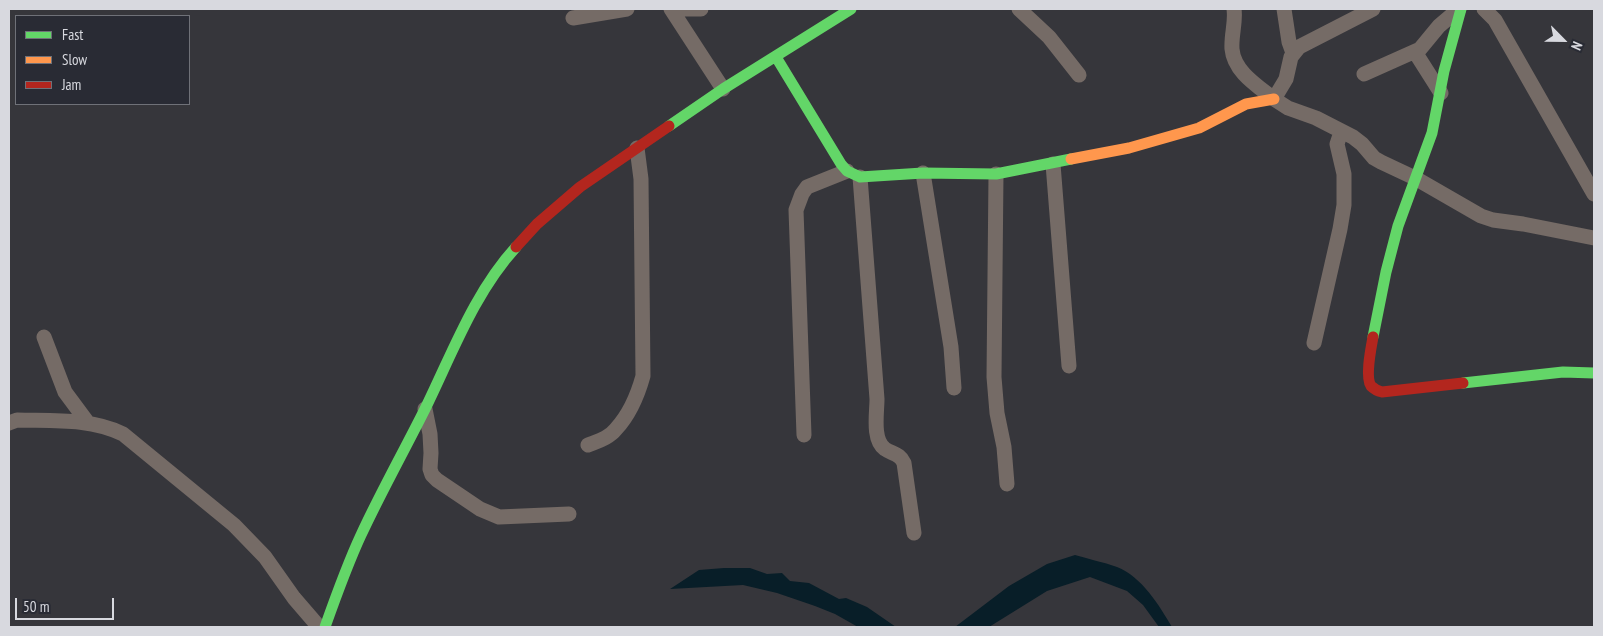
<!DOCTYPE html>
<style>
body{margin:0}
#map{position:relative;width:1603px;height:636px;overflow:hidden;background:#36363b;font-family:"PT Sans Narrow",sans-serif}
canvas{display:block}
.frame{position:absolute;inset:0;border:10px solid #d8d9df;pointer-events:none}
.legend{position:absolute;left:15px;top:15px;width:175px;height:90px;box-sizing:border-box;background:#292b34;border:1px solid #6f7178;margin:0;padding:6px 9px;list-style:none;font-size:15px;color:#d8d9df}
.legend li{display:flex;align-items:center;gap:10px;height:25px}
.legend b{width:25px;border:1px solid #6f7178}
.north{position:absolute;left:1538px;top:15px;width:50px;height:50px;-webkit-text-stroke:4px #292b34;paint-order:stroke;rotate:113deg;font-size:14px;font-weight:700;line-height:20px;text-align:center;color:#d8d9df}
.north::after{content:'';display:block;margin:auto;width:18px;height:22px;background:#d8d9df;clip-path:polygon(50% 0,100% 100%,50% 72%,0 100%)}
.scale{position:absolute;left:15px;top:598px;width:99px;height:22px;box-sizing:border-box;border:2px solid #d8d9df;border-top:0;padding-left:6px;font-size:15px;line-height:18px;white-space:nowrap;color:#d8d9df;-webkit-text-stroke:4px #292b34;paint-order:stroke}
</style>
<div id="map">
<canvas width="1603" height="636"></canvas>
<div class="frame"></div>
<ul class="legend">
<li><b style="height:6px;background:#63d668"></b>Fast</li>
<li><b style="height:6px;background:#ff974d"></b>Slow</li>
<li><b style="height:6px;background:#b3261e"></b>Jam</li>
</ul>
<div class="north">N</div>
<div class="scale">50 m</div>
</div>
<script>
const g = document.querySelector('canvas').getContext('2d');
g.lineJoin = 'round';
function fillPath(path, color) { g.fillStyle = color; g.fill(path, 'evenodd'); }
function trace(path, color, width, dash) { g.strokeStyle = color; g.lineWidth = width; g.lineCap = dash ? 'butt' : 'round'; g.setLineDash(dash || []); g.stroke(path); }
fillPath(new Path2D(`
 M1075,555C1088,559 1103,562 1117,567C1142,577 1159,605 1172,627H1159L1143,605L1127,591L1090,577L1047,591L989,627H955L1009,586L1047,564Z
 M724,568H750L767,574L782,573L790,581L809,583L839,599L846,598L867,607L896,627H858L835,614L815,606L777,593L743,585L670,589L699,570Z`), '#081e28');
trace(new Path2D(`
 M671,9L723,89
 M673,9H701
 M1019,9L1049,37L1079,75
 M1234,9C1236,22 1231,35 1232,49C1234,72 1258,86 1274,99
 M1284,9L1289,42L1293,53
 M1373,9L1299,47L1291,57L1286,79L1274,99L1288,108L1316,118L1353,137L1362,144L1374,158L1381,162L1415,178L1481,216L1493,220L1523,224L1594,238
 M1484,9L1495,20L1594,194
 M573,18L627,9
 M1415,52L1441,93
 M1364,74L1420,49L1439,26L1459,9
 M1053,164L1069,366
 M923,173L951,347L954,388
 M996,174L994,377L997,413L1004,447L1007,484
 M860,177L877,399C877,413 872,440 885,449C893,454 900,454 904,463L914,533
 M44,337L65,392L88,423
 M1314,343L1340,229L1344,205V174L1337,144L1341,132
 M425,409L430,434L431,453L430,469L432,475L437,480L480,509L499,517L569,514
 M9,423L17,420C53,421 90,418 123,434L234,525L265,557L294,598L319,627
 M804,435L796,210L802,194L807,187L847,171
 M588,445C598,441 609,438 616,429C629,415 638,394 643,376L641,179L637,148`), '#756b66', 15);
trace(new Path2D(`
 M776,57L841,164L847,171L860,177L923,173L996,174L1071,159
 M669,126L723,89L851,9
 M1373,337L1386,272L1398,226L1432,133L1444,71L1461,9
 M1463,383L1563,372L1594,373
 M325,627C336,596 347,565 361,535C381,492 404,451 425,409C452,354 474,293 516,247`), '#63d668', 11);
trace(new Path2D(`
 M1071,159L1129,148L1199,128L1246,104L1274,99`), '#ff974d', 11);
trace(new Path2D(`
 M516,247L537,224L580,187L669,126
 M1373,337C1371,348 1365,377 1371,386C1374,389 1378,391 1382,392L1463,383`), '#b3261e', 11);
</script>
